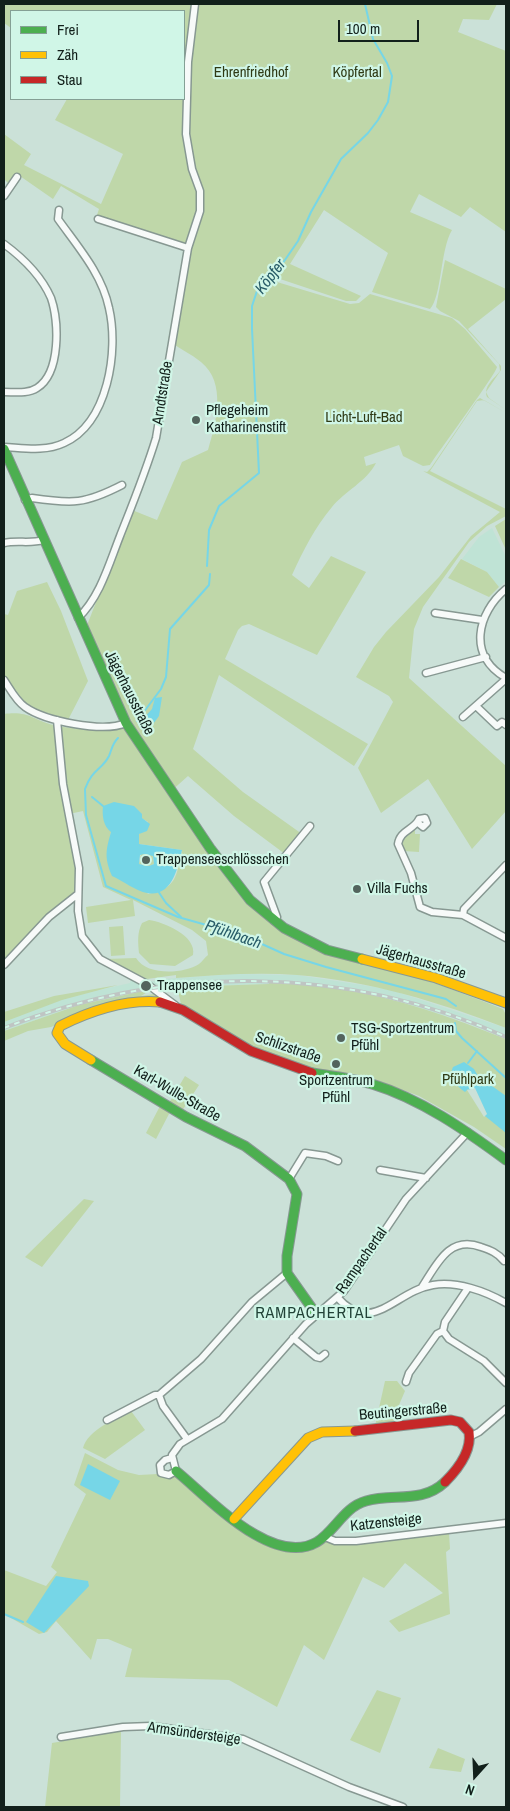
<!DOCTYPE html>
<meta charset="utf-8">
<style>
body{margin:0}
#map{position:relative;width:510px;height:1811px;overflow:hidden;background:#cbe1d8;font-family:"Archivo Narrow",sans-serif}
canvas{display:block}
.frame{position:absolute;inset:0;border:5px solid #12201b;pointer-events:none}
.legend{position:absolute;left:10px;top:10px;width:175px;height:90px;box-sizing:border-box;background:#d0f6e7;border:1px solid #84a095;margin:0;padding:6px 9px;list-style:none;font-size:15px;color:#12201b}
.legend li{display:flex;align-items:center;gap:10px;height:25px}
.legend b{width:25px;border:1px solid #84a095}
.north{position:absolute;left:450px;top:1751px;width:50px;height:50px;-webkit-text-stroke:4px #d0f6e7;paint-order:stroke;rotate:200deg;font-size:14px;font-weight:700;line-height:20px;text-align:center;color:#12201b}
.north::after{content:'';display:block;margin:auto;width:18px;height:22px;background:#12201b;clip-path:polygon(50% 0,100% 100%,50% 72%,0 100%)}
.scale{position:absolute;left:338px;top:20px;width:81px;height:22px;box-sizing:border-box;border:2px solid #12201b;border-top:0;padding-left:6px;font-size:15px;line-height:18px;white-space:nowrap;color:#12201b;-webkit-text-stroke:4px #d0f6e7;paint-order:stroke}
</style>
<div id="map">
<canvas width="510" height="1811"></canvas>
<div class="frame"></div>
<ul class="legend">
<li><b style="height:6px;background:#4caf50"></b>Frei</li>
<li><b style="height:6px;background:#ffc107"></b>Zäh</li>
<li><b style="height:6px;background:#c62828"></b>Stau</li>
</ul>
<div class="north">N</div>
<div class="scale">100 m</div>
</div>
<script>
const g = document.querySelector('canvas').getContext('2d');
g.lineJoin = 'round';
function fillPath(path, color) { g.fillStyle = color; g.fill(path, 'evenodd'); }
function trace(path, color, width, dash) { g.strokeStyle = color; g.lineWidth = width; g.lineCap = dash ? 'butt' : 'round'; g.setLineDash(dash || []); g.stroke(path); }
function write(font, color, halo, rows, align = 'center') {
  g.font = font + ' "Archivo Narrow",sans-serif'; g.lineWidth = 4.5; g.setLineDash([]); g.textBaseline = 'middle'; g.strokeStyle = halo; g.fillStyle = color; for (const [text, x, y, turn = 0] of rows) {
    g.save(); g.translate(x, y); g.rotate((+turn || 0) * Math.PI / 180); g.textAlign = isNaN(turn) ? turn : align; if (halo) g.strokeText(text, 0, 0); g.fillText(text, 0, 0); g.restore();
  }
}
fillPath(new Path2D(`
 M492,528L506,557V581L499,587L487,572L462,559L479,537Z
 M233,974L297,975L388,989L506,1028V1039L459,1020L393,1000L341,989L269,981V984L191,986L166,990L161,987L79,1005L4,1031V1022L25,1013L69,997L130,983L131,980L138,984L164,979Z`), '#bfe3d5');
fillPath(new Path2D(`
 M4,4H497L489,20L463,19L458,32L506,51V232L470,207L461,217L419,194L410,212L452,230C440,250 442,296 430,309L372,292L388,253L324,210L290,264L361,296L356,301H346L280,279L277,282L350,304L359,303L370,294L452,318L465,329L497,367C496,374 439,451 430,465L423,466L403,456L399,445L364,457L366,466L376,463C366,482 345,491 332,507C315,527 303,551 292,575L309,588L331,556L366,572L317,655L249,624L242,626L238,630L225,659L368,744L354,766L219,675L193,749L243,792L302,834L285,854L234,816L188,776L169,793L250,905C299,953 368,962 431,982C455,990 479,1000 503,1009L506,1015V1028C439,1002 370,981 297,975C257,972 216,975 176,978V975L147,979L105,959L136,958C147,976 183,974 199,964C202,962 205,957 208,955L206,941L192,930L133,900L135,916L88,923L86,907L131,900L103,887L83,811L69,814L78,860L80,898C48,913 26,943 4,969V714C29,711 31,719 53,725C76,730 99,730 123,728L126,711L84,633L132,510L157,520L182,462L208,450C216,423 227,383 201,362C191,354 179,348 168,341L185,249L95,221L99,209L61,186L53,199L17,174L10,185L4,179V134L31,154L24,165L101,204L123,154L55,120L67,99H184V11H11V28L4,23ZM139,811L141,818L148,822L139,834V844L182,850C176,877 177,888 148,894L110,837L111,832Z
 M445,260L506,289V299L468,329L501,366V370L486,392L489,398L506,410L487,397C483,386 494,379 500,371L499,364L459,321L440,311L436,307Z
 M480,398L506,413L484,400L477,401L430,471L506,509V516L487,526L469,542L423,607L414,629L409,678L506,766V811L472,849L428,779L381,813L358,768L393,702L389,696L356,677L374,647L386,632L439,577L471,536L500,512L423,471L427,472L431,468L477,400Z
 M506,519V550L495,526Z
 M461,559L487,572L499,587L489,597L448,578Z
 M47,582L61,611L88,681L68,720L29,707L4,676V614L8,615L17,591Z
 M415,829V834H420L419,852L403,851L402,839Z
 M141,854L153,855L154,864L149,866L139,864Z
 M149,920C164,922 197,936 193,955L175,966L150,964L139,953C138,942 137,933 142,923Z
 M123,926L125,955L111,956L109,927Z
 M269,981C293,984 317,985 341,989C399,998 453,1018 506,1039V1149L474,1127L419,1096L366,1076L317,1069L264,1053L241,1042L181,1004L177,987L269,984Z
 M118,985L62,1000L4,1022V1012L54,996Z
 M147,990L149,991L141,996L154,994L158,997L157,999L83,1014L51,1027L28,1031L4,1041V1031L79,1005Z
 M185,1076L199,1085L182,1111L169,1103Z
 M160,1106L170,1112L156,1139L146,1133Z
 M84,1199L94,1201L42,1267L25,1257Z
 M385,1381H397L405,1391L396,1412L393,1424L375,1426Z
 M131,1411L145,1430L105,1459L83,1448C88,1430 115,1419 131,1411Z
 M85,1453L118,1470L139,1475L176,1473L280,1548L325,1541L338,1544L449,1533L450,1549L446,1552L450,1614L399,1632L389,1621L443,1593L405,1563L384,1588L363,1577L324,1660L304,1645L277,1707L229,1680L125,1677L132,1649L108,1639H97L91,1660L56,1621L47,1632L39,1634L4,1614V1570L46,1586L57,1572L51,1567L86,1494L74,1485Z
 M377,1690L401,1698L380,1753L350,1740Z
 M121,1731L120,1807H45L52,1743Z
 M438,1748L465,1759L461,1772L429,1768Z`), '#bfd7a9');
fillPath(new Path2D(`
 M162,697L159,716L148,731L141,721L152,709L155,698Z
 M114,802L134,806L142,814V818L150,824L147,831L139,834V844L182,850C178,867 172,898 147,893C136,891 123,881 112,876C104,857 106,850 111,832C103,826 102,815 103,806ZM144,854L153,856L154,864L149,866L139,864L140,855Z
 M464,1062L474,1069L478,1076L506,1096V1133L485,1116L468,1089L465,1092C457,1086 448,1078 453,1067Z
 M88,1464L120,1481L110,1500L80,1485Z
 M56,1576L88,1581L89,1586L44,1633L26,1622Z`), '#76d6e7');
fillPath(new Path2D(`
 M475,1088L487,1114L484,1117L467,1090Z`), '#cbe1d8');
trace(new Path2D(`
 M207,566L209,530L219,506L259,473L252,329V306L257,291L276,273L298,241L311,212L341,159L368,133L378,120L388,102L392,76L387,63L373,39L365,4
 M137,721L161,689L166,677L170,629L209,585L210,574
 M85,789C92,769 102,770 109,756C112,749 112,744 118,738
 M85,790L86,815L106,886L178,917L242,935L284,954L326,967L446,999L456,1006
 M92,797L103,806
 M158,891L166,903L181,917
 M455,1023L456,1031L462,1038L506,1078
 M468,1063L477,1051
 M4,1614L23,1622`), '#76d6e7', 2);
const street = new Path2D(`
 M4,196L17,177
 M98,219L188,248
 M4,244C23,258 41,275 51,298C59,321 61,373 37,388C28,394 15,392 4,392
 M4,447C24,448 45,452 64,443C108,423 119,351 109,308C102,274 78,247 58,219L59,210
 M25,500L32,498C73,504 85,504 122,485
 M4,543C17,540 31,544 43,540
 M506,589C477,613 467,656 506,678
 M435,613L482,620
 M78,618C100,597 109,564 120,536C133,503 146,471 156,438L188,248L200,211V191L192,169L186,134L188,62L195,4
 M426,673L486,657
 M4,680C10,689 16,701 25,707C45,721 103,733 126,723
 M476,706L497,726L502,722L506,725
 M463,717L506,679
 M57,720L63,784L79,868L78,911L82,936L100,959L147,984L175,1005
 M418,823L423,827L427,823L425,818L419,819C414,830 400,830 398,844L411,873L420,907L432,912L463,915L506,938
 M463,915L464,909L506,865
 M274,921L277,917L264,882L310,826
 M4,965L49,917L78,894
 M380,1170L426,1178
 M289,1179L305,1153L326,1156L338,1161
 M422,1287C437,1264 449,1235 481,1247C490,1250 498,1253 504,1261
 M468,1288L445,1322L443,1331L449,1339L484,1361L506,1383
 M337,1297C372,1337 395,1291 433,1285C457,1281 485,1291 506,1303
 M293,1338L316,1357L320,1358L325,1354
 M406,1382L409,1373L437,1334L443,1331
 M107,1420L155,1395H159
 M471,1436L479,1432L506,1409
 M187,1439L163,1406L159,1395L201,1359L252,1302L287,1273
 M172,1458L165,1460L160,1465L161,1473L169,1475L176,1471L172,1455L180,1444L222,1419L306,1324L344,1291L406,1199L468,1132
 M325,1537L335,1541H356L506,1523
 M61,1737L123,1727L151,1726L243,1739L349,1787L403,1807`);
const fast = new Path2D(`
 M4,449L126,723L210,848L250,900L284,928L327,950L362,959
 M91,1060L186,1117L245,1146L289,1179L297,1194L287,1256V1273L316,1314
 M312,1073C332,1076 352,1078 372,1084C421,1099 465,1130 506,1160
 M176,1471C208,1497 272,1568 317,1542C335,1531 344,1507 366,1501C393,1493 422,1504 445,1482`);
const slow = new Path2D(`
 M362,959L436,978L506,1003
 M91,1060L65,1044L57,1033L60,1026C90,1011 125,999 160,1002
 M234,1519L308,1438L322,1432L355,1431`);
const jam = new Path2D(`
 M160,1002L183,1010L251,1051L312,1073
 M355,1431L451,1420L460,1422L469,1432C472,1451 458,1469 445,1482`);
trace(street, '#879892', 9);
trace(fast, '#879892', 11);
trace(slow, '#879892', 11);
trace(jam, '#879892', 11);
trace(street, '#f7faf9', 6);
trace(fast, '#4caf50', 9);
trace(slow, '#ffc107', 9);
trace(jam, '#c62828', 9);
const rail = new Path2D(`
 M4,1028C167,964 345,964 506,1037`);
trace(rail, '#bfc5c3', 4);
trace(rail, '#d0f6e7', 2, [5.5]);
for (const [x, y, r, color] of [
 [196,420,5,"#53645d"],
 [146,860,5,"#53645d"],
 [357,889,5,"#53645d"],
 [146,986,6,"#53645d"],
 [341,1038,5,"#53645d"],
 [336,1064,5,"#53645d"]
]) { const dot = new Path2D(); dot.arc(x, y, r, 0, 2 * Math.PI); g.fillStyle = color; g.fill(dot); trace(dot, '#d0f6e7', 2); }
write('15px', '#2f3a15', '#d0f6e7', [
 ["Ehrenfriedhof",251,73],
 ["Köpfertal",357,73],
 ["Licht-Luft-Bad",364,418],
 ["Pfühlpark",468,1080]
]);
write('15px', '#12201b', '#d0f6e7', [
 ["Arndtstraße",163,393,-81],
 ["Jägerhausstraße",129,693,63],
 ["Jägerhausstraße",421,962,16],
 ["Schlizstraße",288,1048,19],
 ["Karl-Wulle-Straße",177,1094,30],
 ["Rampachertal",362,1261,-55],
 ["Beutingerstraße",403,1412,-5],
 ["Katzensteige",386,1523,-6],
 ["Armsündersteige",194,1734,8]
]);
write('15px', '#12201b', '#d0f6e7', [
 ["Pflegeheim",206,411],
 ["Katharinenstift",206,428],
 ["Trappenseeschlösschen",156,860],
 ["Villa Fuchs",367,889],
 ["Trappensee",157,986],
 ["TSG-Sportzentrum",351,1029],
 ["Pfühl",351,1046],
 ["Sportzentrum",336,1081,"center"],
 ["Pfühl",336,1098,"center"]
], 'left');
write('italic 16px', '#275b67', '#d0f6e7', [
 ["Köpfer",271,277,-52],
 ["Pfühlbach",233,935,19]
]);
g.letterSpacing = '1px';
write('16px', '#214237', '#d0f6e7', [
 ["RAMPACHERTAL",314,1314]
]);
g.letterSpacing = '0px';
</script>
